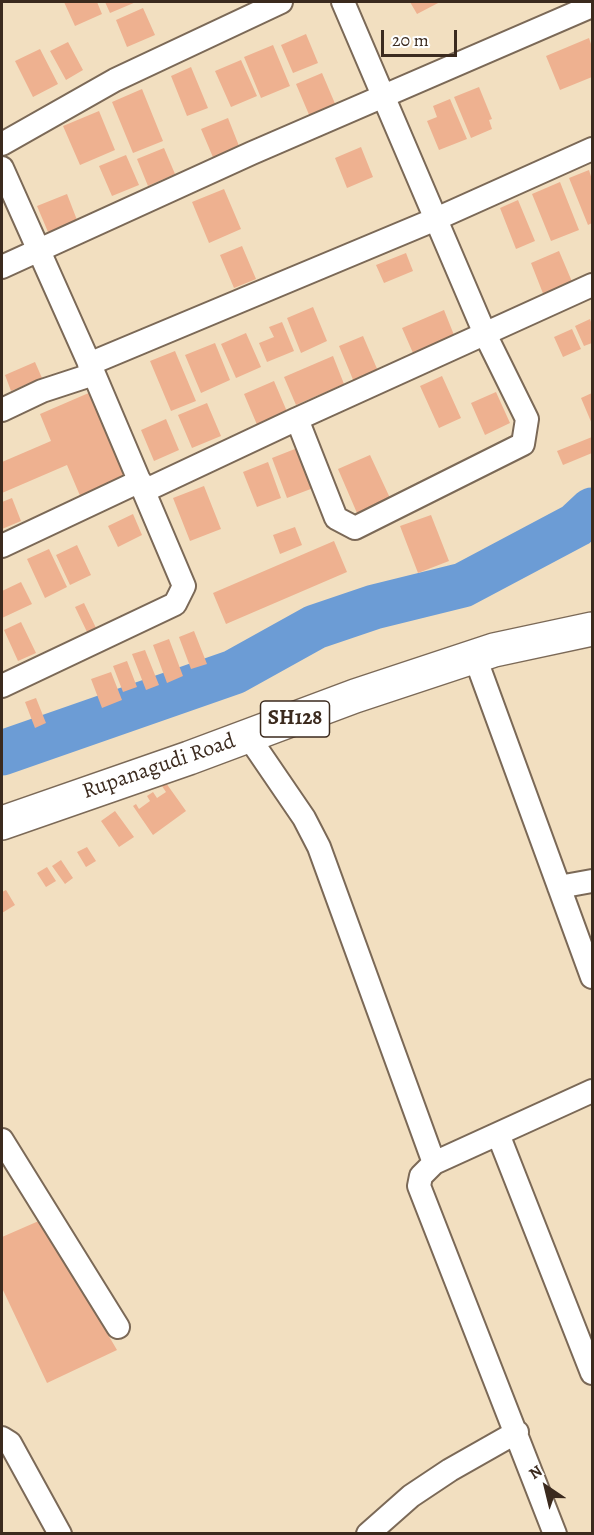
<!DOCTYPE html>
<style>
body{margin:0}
#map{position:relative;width:594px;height:1535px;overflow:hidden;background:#f2dfc0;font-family:Alegreya,serif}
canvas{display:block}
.frame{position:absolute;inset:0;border:3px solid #3b2a1e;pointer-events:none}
.north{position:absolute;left:516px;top:1457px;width:60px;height:60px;-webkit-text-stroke:4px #fff;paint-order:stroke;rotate:325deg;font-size:16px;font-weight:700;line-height:24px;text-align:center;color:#3b2a1e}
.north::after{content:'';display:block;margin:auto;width:21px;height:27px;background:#3b2a1e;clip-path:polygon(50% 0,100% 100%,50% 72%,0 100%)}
.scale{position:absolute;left:381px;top:30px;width:76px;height:27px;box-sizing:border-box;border:3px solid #3b2a1e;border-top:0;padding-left:8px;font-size:18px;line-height:21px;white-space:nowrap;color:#3b2a1e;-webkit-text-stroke:4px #fff;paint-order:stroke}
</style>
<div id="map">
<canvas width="594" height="1535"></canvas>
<div class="frame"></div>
<div class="north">N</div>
<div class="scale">20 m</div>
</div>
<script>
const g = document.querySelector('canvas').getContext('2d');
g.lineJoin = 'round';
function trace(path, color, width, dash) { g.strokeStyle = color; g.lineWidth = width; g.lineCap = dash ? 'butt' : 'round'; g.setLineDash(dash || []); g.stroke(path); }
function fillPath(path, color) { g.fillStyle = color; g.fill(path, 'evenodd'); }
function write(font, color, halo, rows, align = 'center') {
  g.font = font + ' Alegreya,serif'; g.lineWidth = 5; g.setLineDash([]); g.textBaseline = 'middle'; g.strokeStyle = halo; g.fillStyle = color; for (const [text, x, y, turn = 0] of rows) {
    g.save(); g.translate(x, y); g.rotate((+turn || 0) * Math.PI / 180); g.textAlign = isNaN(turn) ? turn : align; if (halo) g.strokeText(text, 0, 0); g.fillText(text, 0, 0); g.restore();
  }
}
trace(new Path2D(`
 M2,753L234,672L315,627L374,607L463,585L576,525L592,510`), '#6c9cd5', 45);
fillPath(new Path2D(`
 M64,2H97L102,14L75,26Z
 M105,2H136L110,13Z
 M410,2H440L417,14Z
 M143,8L155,35L127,47L116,20Z
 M306,34L318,63L293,73L281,45Z
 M589,38L592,47V77L560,90L546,56Z
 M68,42L83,70L66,80L50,51Z
 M273,45L290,86L261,98L244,57Z
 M40,49L58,84L33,97L15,61Z
 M241,60L257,96L231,107L215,71Z
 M191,67L208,108L187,116L171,76Z
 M322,73L336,106L310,117L296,84Z
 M479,87L492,119L489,120L492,129L471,138L454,97Z
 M142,89L163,141L133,153L112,102Z
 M450,99L467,139L439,150L427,121L437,117L433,106Z
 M99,111L115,150L80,165L63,126Z
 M228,118L241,151L215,162L201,129Z
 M361,147L373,177L347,188L335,158Z
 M164,148L175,174L148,186L137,159Z
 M126,155L139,185L112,196L99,166Z
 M589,170L592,180V223L588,225L569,178Z
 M560,182L579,230L551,241L532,194Z
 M224,189L241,229L209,243L192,202Z
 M67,194L77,220L48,232L37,206Z
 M518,200L535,241L516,249L500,208Z
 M242,246L256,279L234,288L220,255Z
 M559,251L573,284L544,296L531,263Z
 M406,253L413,271L384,283L376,265Z
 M313,307L327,341L301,353L287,318Z
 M444,310L454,335L413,353L402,328Z
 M590,319L592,325V343L584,346L575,326Z
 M282,322L294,351L267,362L259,343L274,337L269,327Z
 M572,329L581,349L563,357L554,337Z
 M246,333L261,367L236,378L221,344Z
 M363,336L378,371L354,382L339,346Z
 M215,343L230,380L201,393L185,355Z
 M175,351L196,401L171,411L150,361Z
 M333,356L344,384L296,405L284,377Z
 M35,362L42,378L11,391L5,375Z
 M442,376L461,418L439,428L420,386Z
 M274,381L288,414L258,427L244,394Z
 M91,392L127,479L81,498L67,465L2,493V462L51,441L40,414Z
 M496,392L510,423L485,435L471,403Z
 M592,393V424L581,398Z
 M207,403L221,436L192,448L178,415Z
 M166,419L179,450L154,461L141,430Z
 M592,437V453L563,465L557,451Z
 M300,447L316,487L287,498L272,458Z
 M370,455L390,498L357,513L338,469Z
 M268,462L281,498L257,507L243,472Z
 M204,486L221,529L190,541L173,498Z
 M12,498L21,521L2,529V502Z
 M133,514L142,535L118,547L108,526Z
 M431,515L449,561L418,573L400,526Z
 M295,527L302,545L280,554L273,535Z
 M334,541L347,572L226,624L213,593Z
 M77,545L91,575L70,585L56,555Z
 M49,549L67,587L45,598L27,559Z
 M21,582L32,604L2,618V591Z
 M84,603L97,630L88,634L75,607Z
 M21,622L36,653L18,661L4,630Z
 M194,631L207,664L191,669L179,637Z
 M169,639L183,676L167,683L153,645Z
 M145,650L159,685L146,690L132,654Z
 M127,661L137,687L123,692L113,666Z
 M111,672L122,700L102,708L91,679Z
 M36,698L46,723L35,728L25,702Z
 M166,783L186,811L153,835L133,806L136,804L139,809L150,801L147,796L153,792L157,798L166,792L162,786Z
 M115,811L134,837L119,847L101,821Z
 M87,847L96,861L86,867L77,852Z
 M61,860L73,878L65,884L52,866Z
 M47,867L56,881L46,887L37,873Z
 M6,890L15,905L2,913V892Z
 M41,1220L117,1350L47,1383L2,1288V1237Z`), '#eeb190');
const street = new Path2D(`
 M2,144L115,80L281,2
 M2,168L94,374L184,586L175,604L2,686
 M2,267L252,153L592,6
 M89,364L436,219L592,149
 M2,410L42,391L94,374
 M297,419L592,285
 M144,491L297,419L336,518L355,528L523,444L527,419L485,334L343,2
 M2,546L140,481
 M475,657L592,977
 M248,736L304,818L319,847L434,1163
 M559,887L592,881
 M498,1134L592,1373
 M2,1140L118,1327
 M2,1438L10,1443L60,1534
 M368,1534L411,1496L450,1470L517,1432
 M555,1534L419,1186L421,1176L434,1163L592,1091`);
const primary = new Path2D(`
 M2,823L189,758L355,696L494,650L592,629`);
trace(street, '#7b6957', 26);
trace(primary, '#7b6957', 36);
trace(street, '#fff', 22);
trace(primary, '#fff', 33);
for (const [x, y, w] of [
 [295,719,69]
]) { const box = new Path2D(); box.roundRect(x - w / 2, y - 18, w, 36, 4.5); g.fillStyle = '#fff'; g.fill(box); trace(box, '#3b2a1e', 1.5); }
write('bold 21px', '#3b2a1e', null, [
 ["SH128",295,719]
]);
write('22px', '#3b2a1e', '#fff', [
 ["Rupanagudi Road",159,767,-19]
]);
</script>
